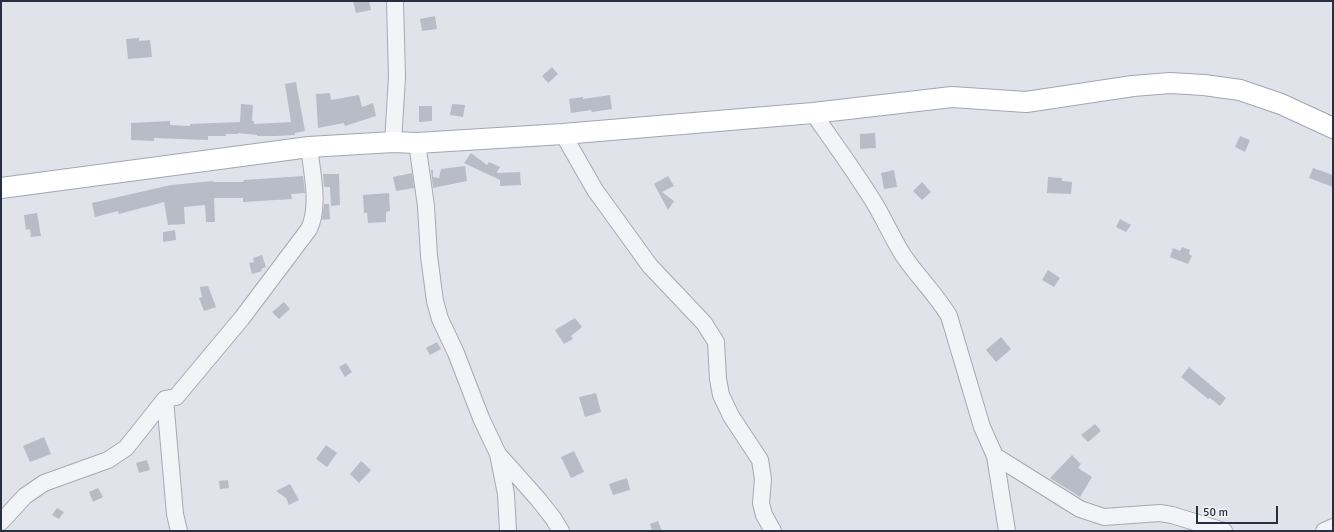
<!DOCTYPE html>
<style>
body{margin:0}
#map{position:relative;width:1334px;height:532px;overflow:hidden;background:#e0e3ea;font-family:Signika,sans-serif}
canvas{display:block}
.frame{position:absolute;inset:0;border:2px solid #282f42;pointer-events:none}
.scale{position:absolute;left:1196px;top:506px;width:82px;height:18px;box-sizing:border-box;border:2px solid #282f42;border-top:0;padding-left:5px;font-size:12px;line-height:14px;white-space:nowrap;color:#282f42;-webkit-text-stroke:3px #f0f2f7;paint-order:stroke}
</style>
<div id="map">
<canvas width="1334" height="532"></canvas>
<div class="frame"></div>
<div class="scale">50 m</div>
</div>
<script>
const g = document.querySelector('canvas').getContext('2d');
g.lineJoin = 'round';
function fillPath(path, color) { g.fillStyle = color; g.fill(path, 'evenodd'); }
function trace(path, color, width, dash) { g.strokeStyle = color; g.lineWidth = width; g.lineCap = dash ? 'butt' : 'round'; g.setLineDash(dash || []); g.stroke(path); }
fillPath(new Path2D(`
 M353,1H369L371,10L356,13Z
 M435,16L437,29L422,31L420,19Z
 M139,38V41L150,40L152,57L128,59L126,39Z
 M552,67L558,74L548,83L542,76Z
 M296,82L305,131L295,133V135L276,136H257V135L238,133V134H226V136H208V140L154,138V141L131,140V123L170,121V125L190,126V124L240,122L241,104L253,105L252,121H254V124L291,122L285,84Z
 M330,93L331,100L359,95L362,107L373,103L376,116L345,126L344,123L318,128L316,94Z
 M610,95L612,109L592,112L591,110L571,113L569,99L583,97V99Z
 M452,104L465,105L463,117L450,115Z
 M419,106H432V121L419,122Z
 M875,133L876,148L860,149V134Z
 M1240,136L1250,140L1245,152L1235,147Z
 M471,153L487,165L489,162L500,167L497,172L498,173L520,172L521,185L500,186V180L464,163Z
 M465,166L467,181L433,188L431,170H433V177L439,178L441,169Z
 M1313,168L1333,175V187L1309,178Z
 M894,170L897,187L884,189L881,173Z
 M412,173L414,188L396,191L393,177Z
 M323,174H339L340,205L331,206L330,187H324Z
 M303,176L305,193L291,194L292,199L243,202V198H214L215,222H206L205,205L184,207L185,224L168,225L164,202L119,214L118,211L95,217L92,203L171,185L213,181V182H243L244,180Z
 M668,176L674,186L662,192L674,201L668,210L654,184Z
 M1048,177L1062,178V181L1072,182L1071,194L1047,193Z
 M922,182L931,192L922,200L913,191Z
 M389,193L390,211L386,212V222L368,223L367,213H364L363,195Z
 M324,204H329L330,219L322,220Z
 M37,213L41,236L31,237L30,229L26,230L24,215Z
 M1120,219L1131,225L1126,232L1116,227Z
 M175,230L176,240L163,242V232Z
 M1182,247L1190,250L1189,254L1192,256L1188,264L1170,257L1173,248L1180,251Z
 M262,255L266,267L261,269L262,271L252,274L249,263L254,262L253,258Z
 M1048,270L1060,278L1054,287L1042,280Z
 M208,286L216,307L204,311L199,298L202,297L200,287Z
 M284,302L290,309L279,319L272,312Z
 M575,318L582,327L571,336L573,339L564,344L555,330Z
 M1001,337L1011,349L996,362L986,350Z
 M437,342L441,349L430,355L426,348Z
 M346,363L352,372L345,377L339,367Z
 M1189,367L1226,398L1220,406L1210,398L1208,399L1181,377Z
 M596,393L601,412L585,417L579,397Z
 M1095,424L1101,431L1088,442L1081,435Z
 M44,437L51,454L30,462L23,446Z
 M326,445L337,453L327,467L316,459Z
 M574,451L584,472L571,478L561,457Z
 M1072,455L1081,464L1078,468L1092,477L1080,497L1050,478Z
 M147,460L150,470L139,473L136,463Z
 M361,461L371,470L359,483L350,474Z
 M627,478L630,490L613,495L609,484Z
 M228,480L229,488L220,489L219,481Z
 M290,484L299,500L289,505L286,498L276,491Z
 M98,488L103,497L93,502L89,492Z
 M57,508L64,512L59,519L52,515Z
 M658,521L662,531H652L650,524Z`), '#b7bcc7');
const minor = new Path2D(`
 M813,113C834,143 856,173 875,204C885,221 893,239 903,255C917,276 936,294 949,316L982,427L995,456L1007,531
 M563,134L595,190L650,266L704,323L716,342L718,379L721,395L731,416L760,460L763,479L761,503L764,515L773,531
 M393,142L397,77L395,1
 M417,143L426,206L429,256L435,301L440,319L456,353L481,418L498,454L538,499L553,518L561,531
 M498,454L506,494L508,531
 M995,456L1080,509L1104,517L1160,513L1172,515L1224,531
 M1,522L25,496L44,483L108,460L126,448L165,399
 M179,531L175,514L165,399L176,397L242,318L309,229C320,206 312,173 309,147
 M1324,531L1333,527`);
const major = new Path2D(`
 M1,188L309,147L393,142L417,143L563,134L813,113L952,97L1026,102L1133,86L1170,83L1204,85L1240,90L1281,104L1333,128`);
trace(minor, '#a5a9b4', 18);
trace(major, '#9fa6b6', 22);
trace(minor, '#f3f4f8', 16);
trace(major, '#fff', 20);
</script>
